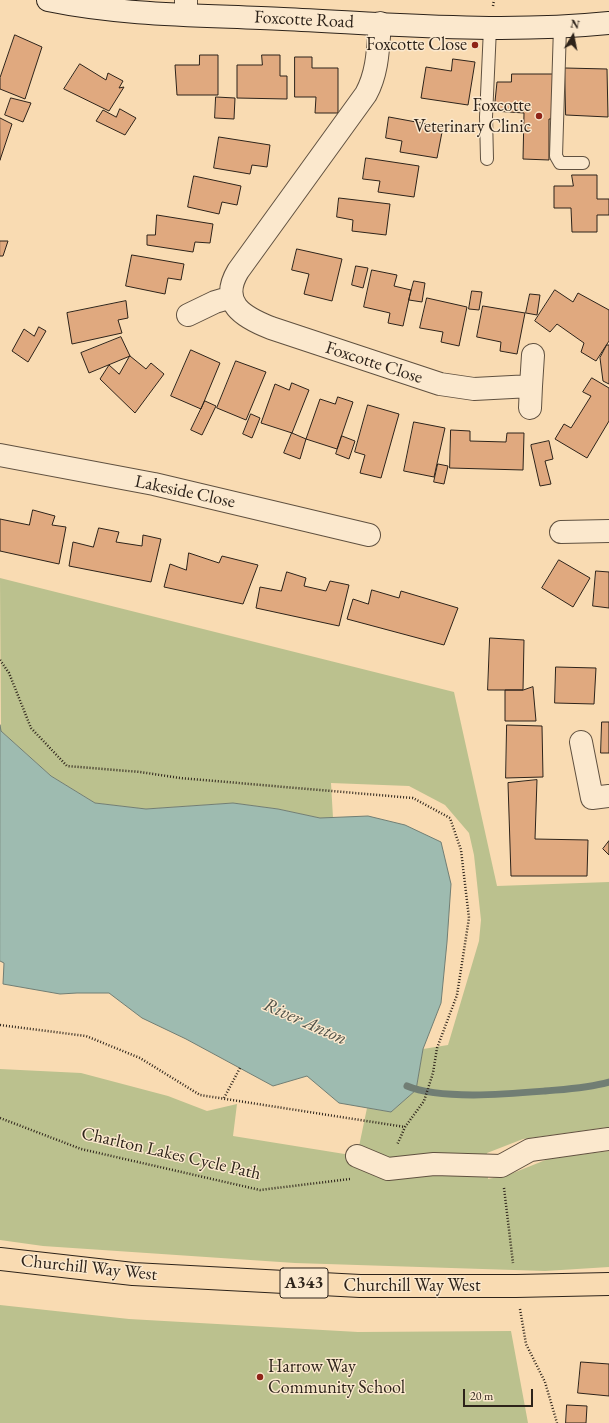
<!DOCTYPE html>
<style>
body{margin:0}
#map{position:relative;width:609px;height:1423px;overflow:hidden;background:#f9dbb2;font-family:"EB Garamond",serif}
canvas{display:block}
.north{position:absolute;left:553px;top:16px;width:40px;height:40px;-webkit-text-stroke:3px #fbe8cd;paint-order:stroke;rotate:10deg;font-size:11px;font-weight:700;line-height:16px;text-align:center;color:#2d231a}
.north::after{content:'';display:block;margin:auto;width:14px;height:18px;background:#2d231a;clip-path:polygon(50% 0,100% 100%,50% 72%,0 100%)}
.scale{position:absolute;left:463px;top:1389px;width:70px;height:18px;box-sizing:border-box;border:2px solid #2d231a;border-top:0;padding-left:5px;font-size:12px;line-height:14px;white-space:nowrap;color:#2d231a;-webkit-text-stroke:3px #fbe8cd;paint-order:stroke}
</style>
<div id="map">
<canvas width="609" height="1423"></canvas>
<div class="north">N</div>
<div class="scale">20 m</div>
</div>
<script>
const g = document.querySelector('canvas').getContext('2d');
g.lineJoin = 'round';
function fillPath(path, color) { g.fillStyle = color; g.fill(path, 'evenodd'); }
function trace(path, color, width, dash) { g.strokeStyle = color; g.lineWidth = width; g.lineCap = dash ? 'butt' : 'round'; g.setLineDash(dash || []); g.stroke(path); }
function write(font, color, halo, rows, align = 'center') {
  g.font = font + ' "EB Garamond",serif'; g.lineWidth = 3; g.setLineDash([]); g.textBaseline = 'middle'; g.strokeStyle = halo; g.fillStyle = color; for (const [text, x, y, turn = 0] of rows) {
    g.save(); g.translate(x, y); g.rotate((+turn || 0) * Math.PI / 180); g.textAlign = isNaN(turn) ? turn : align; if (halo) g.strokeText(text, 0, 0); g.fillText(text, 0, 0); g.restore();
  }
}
fillPath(new Path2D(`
 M0,578L454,692L497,886L609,882V1127L523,1139L487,1153L488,1179L508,1175L548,1159L609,1151V1267L545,1271L295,1263L43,1246L0,1240V1069L81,1073L168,1096L207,1111L237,1104L233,1136L357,1156L367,1108L391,1112L416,1090L423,1049L448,1045L479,941L481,920L474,855L469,833L445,805L409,786L331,783L333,818H320L278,809L233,803L146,809L95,803L51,776L1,731Z
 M0,1305L129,1319L358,1332L511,1331L528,1423H0Z`), '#bbc18e');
const water = new Path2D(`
 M0,725L1,731L51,776L95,803L146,809L233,803L278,809L320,818L368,816L405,825L441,842L451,884L447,942L441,1003L423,1049L416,1090L391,1112L339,1103L307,1076L273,1086L186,1039L142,1018L109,993H77L60,994L3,984L4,963L0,961Z`);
fillPath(water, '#9ebbb0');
trace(water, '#717e74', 1);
trace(new Path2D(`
 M407,1086C440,1100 509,1094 545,1091C567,1089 588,1088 609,1082`), '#717e74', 7);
const building = new Path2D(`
 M15,35L42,47L25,99L0,89V78Z
 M200,55H218V95H177L175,65H199Z
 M262,55H280V76H287V99L237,98V65H262Z
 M295,57H312V68H338V113H315L316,97H295Z
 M453,59L475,62L468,105L421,98L426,67L451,71Z
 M80,64L106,80L108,73L123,81L119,88L124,87L109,111L64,89Z
 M565,68L607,69L608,117L566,115Z
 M512,74H555L554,119H549V160L523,159L524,113L494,111L497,82H511Z
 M216,97L235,98L234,119L215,118Z
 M11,98L31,103L23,122L5,115Z
 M120,109L136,118L125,135L96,121L103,110L116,117Z
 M389,117L443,127L437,158L400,152L402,141L386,138Z
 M0,118L12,124L0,160Z
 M219,137L270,145L267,167L252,165L250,174L214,168Z
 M366,158L419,166L414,197L378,192L380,181L363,179Z
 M572,175H597V199H609V215H597V232H572L571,208H554V186H573Z
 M194,176L241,186L237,205L222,202L219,214L188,207Z
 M339,198L390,204L386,235L352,231L353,220L337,217Z
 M157,215L213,224L210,243L195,242L193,252L147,245V235H155Z
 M0,241H8L3,256H0Z
 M297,249L342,259L332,301L304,294L309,274L292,270Z
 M132,255L184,264L181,280L168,278L165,294L126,286Z
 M356,266L368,268L363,288L352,285Z
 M372,270L397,275L394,286L411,290L403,326L388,323L390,313L364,307Z
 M414,281L425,283L422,302L409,300Z
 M555,290L573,302L578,293L609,310V341L596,361L581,352L584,343L557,324L550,332L535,321Z
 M472,291L482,292L479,310L469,309Z
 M530,294L540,295L537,315L526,313Z
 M427,298L467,307L459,346L441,342L443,332L420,328Z
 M126,301L128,318L118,320L122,333L72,344L67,313Z
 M483,306L525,313L517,354L500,351L501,342L477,337Z
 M39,327L46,331L28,362L12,351L24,329L34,336Z
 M121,337L130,356L89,373L81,353Z
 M607,345H609V384L603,381L600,358Z
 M191,350L220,363L201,409L171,396Z
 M130,356L146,369L151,363L164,374L135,413L100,379L109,365L119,374Z
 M236,361L266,372L246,420L217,408Z
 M592,378L609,388V421L587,458L555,439L564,424L571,428L591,396L583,392Z
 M292,383L309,390L292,433L261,423L275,384L289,390Z
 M338,397L353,402L337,449L306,439L320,399L335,404Z
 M205,401L216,406L202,435L191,430Z
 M368,405L399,414L381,478L360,473L365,455L355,452Z
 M251,414L260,418L252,438L243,434Z
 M414,422L445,428L434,477L404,471Z
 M451,430L470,431V441L506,442L507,433H524L523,470L450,468Z
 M292,433L306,439L300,459L284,453Z
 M342,436L355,441L349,459L336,454Z
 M549,441L553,459L545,461L551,484L540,486L531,446V445Z
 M438,464L448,466L444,484L434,482Z
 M33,510L55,516L52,525L66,527L59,564L0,551V519L29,525Z
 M99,528L119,532L116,542L142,546L143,535L161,539L151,582L69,566L73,542L93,547Z
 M189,553L219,563L222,556L258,565L243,604L164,587L170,564L186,570Z
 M559,560L590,578L573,607L542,588Z
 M596,571L609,572V608L593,606Z
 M287,572L306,578L304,586L326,591L330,581L349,585L339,626L256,608L260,587L281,591Z
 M372,590L399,598L401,591L458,608L444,645L347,619L353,599L368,604Z
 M490,638L524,640L523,690H488Z
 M556,667L596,668L594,704L555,703Z
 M533,687L536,721H505V690H523Z
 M602,722H609V753H601Z
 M507,725L542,726L543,777L506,778Z
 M537,780L535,839L588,840L587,876H511L508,783Z
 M609,841V855L603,849Z
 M581,1362L609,1364V1396L578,1393Z
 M567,1405L587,1406L586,1423H566Z`);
fillPath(building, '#e0a97f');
trace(building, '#2d231a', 1);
const lane = new Path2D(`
 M560,27L556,156L560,163H583
 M487,159L486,117L490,28`);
const street = new Path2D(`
 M186,14V0
 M380,23C378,48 378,72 366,94L238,271C219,303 243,317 271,328L440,384L474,389L531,386L533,355
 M188,315L215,302L232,297
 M530,408L531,386
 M0,455L154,484L369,535
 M561,532L609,531
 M581,742L592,798L609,796
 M357,1156L388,1169L434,1164L501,1166L530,1150L609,1139`);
const secondary = new Path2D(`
 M48,0C125,16 205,15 283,19C392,24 500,34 609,23`);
const primary = new Path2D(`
 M0,1259L133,1274L360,1286H516L609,1284`);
trace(lane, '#605140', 14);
trace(street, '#605140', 24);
trace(secondary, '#2d231a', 24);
trace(primary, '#2d231a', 24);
trace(new Path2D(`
 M493,6L494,0
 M0,660L9,673L31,728L67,766L140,772L180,778L413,798L450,818L461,850L469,918L457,995L437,1048L433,1073L424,1101L405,1127L397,1145
 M0,1025L86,1036L140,1058L200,1095L405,1127
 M224,1098L240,1068
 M0,1118L81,1149L260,1190L350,1179
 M504,1188L513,1263
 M520,1309L526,1344L545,1382L557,1423`), '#2d231a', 2.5, [1, 2]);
trace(lane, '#fbe8cd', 12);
trace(street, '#fbe8cd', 22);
trace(secondary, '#fbe8cd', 22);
trace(primary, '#f9dbb2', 22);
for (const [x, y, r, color] of [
 [475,45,4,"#8f2418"],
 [539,116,4,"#8f2418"],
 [260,1377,4,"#8f2418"]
]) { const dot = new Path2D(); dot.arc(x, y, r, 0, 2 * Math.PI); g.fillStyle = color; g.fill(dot); trace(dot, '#fbe8cd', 1.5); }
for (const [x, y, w] of [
 [304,1283,48]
]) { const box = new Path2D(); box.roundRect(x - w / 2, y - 15, w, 30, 3); g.fillStyle = '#fbe8cd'; g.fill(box); trace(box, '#2d231a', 1); }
write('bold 17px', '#2d231a', null, [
 ["A343",304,1283]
]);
write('18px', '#2d231a', '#fbe8cd', [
 ["Foxcotte Road",304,20,3],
 ["Foxcotte Close",374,363,18],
 ["Lakeside Close",185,492,12],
 ["Charlton Lakes Cycle Path",171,1154,13],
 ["Churchill Way West",89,1268,6],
 ["Churchill Way West",412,1286]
]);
write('18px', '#2d231a', '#fbe8cd', [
 ["Foxcotte Close",467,45],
 ["Foxcotte",531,106],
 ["Veterinary Clinic",531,127],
 ["Harrow Way",268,1367,"left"],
 ["Community School",268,1388,"left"]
], 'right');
write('italic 19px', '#4f5147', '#fbe8cd', [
 ["River Anton",305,1022,24]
]);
</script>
